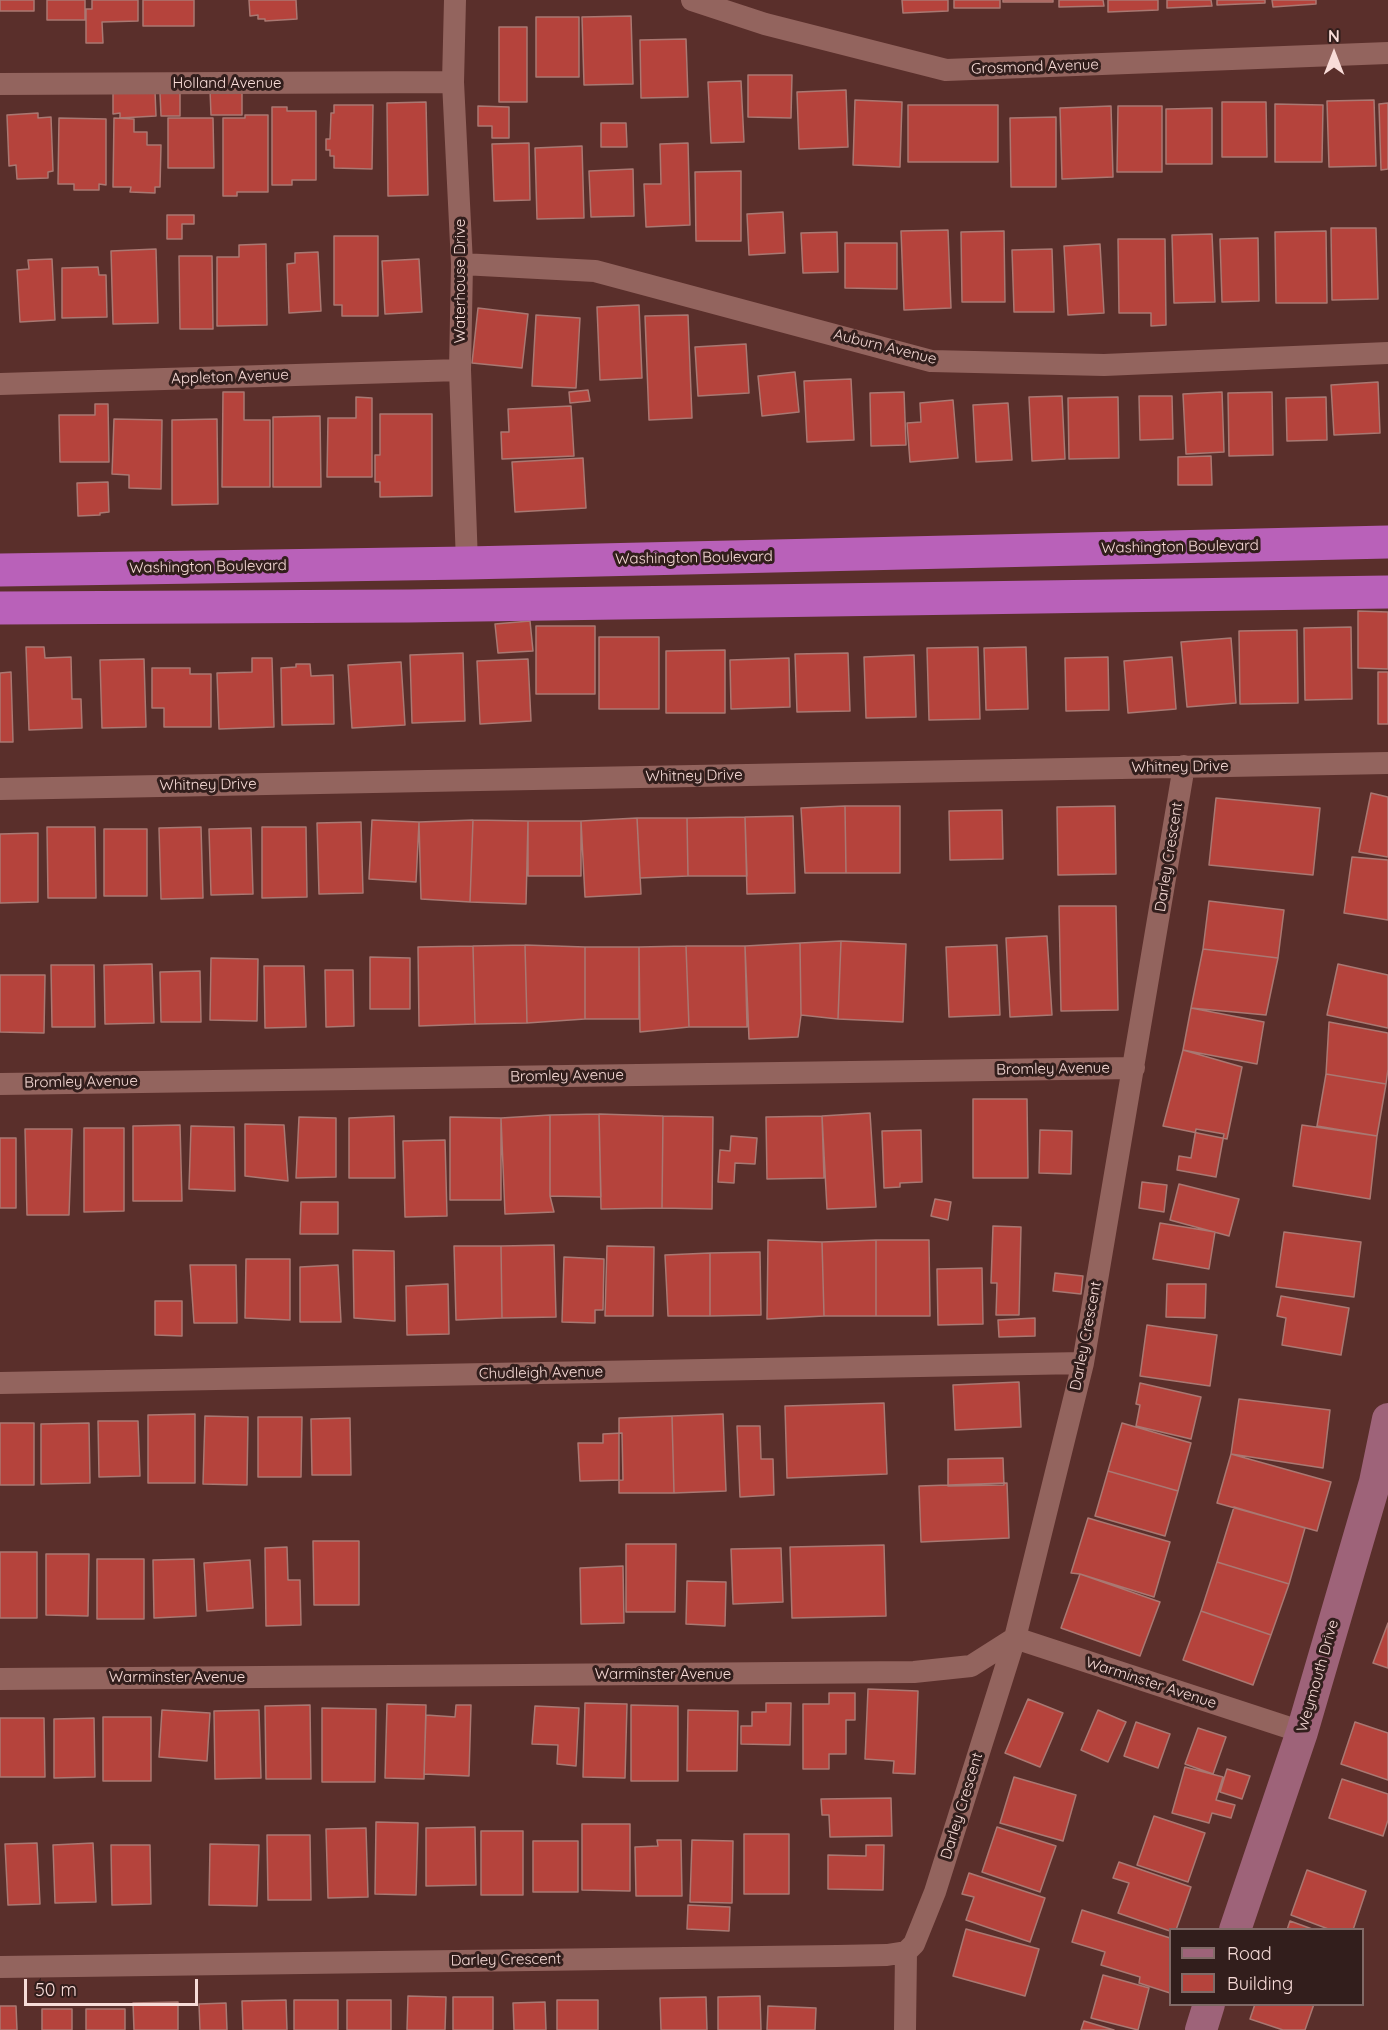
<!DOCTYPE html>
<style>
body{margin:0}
#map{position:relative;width:1388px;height:2030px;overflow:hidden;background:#5a2f2b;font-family:Quicksand,sans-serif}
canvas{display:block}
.legend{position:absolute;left:1169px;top:1928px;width:195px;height:78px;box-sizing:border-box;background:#321e1c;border:2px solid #816a67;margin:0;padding:8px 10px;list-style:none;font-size:18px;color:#f8dcd8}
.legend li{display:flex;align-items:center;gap:12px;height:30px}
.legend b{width:30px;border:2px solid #816a67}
.north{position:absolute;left:1304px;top:24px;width:60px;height:60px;-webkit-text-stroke:4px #321e1c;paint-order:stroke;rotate:0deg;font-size:16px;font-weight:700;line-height:24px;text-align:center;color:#f8dcd8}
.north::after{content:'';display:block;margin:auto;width:21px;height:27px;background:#f8dcd8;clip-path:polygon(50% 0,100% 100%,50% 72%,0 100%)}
.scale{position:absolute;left:24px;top:1979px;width:174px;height:27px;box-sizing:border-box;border:3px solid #f8dcd8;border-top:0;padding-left:8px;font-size:18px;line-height:21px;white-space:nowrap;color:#f8dcd8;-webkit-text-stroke:4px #321e1c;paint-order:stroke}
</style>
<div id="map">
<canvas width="1388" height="2030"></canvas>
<ul class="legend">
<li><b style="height:8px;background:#9e6379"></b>Road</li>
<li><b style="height:16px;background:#b5433c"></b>Building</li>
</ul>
<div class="north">N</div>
<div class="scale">50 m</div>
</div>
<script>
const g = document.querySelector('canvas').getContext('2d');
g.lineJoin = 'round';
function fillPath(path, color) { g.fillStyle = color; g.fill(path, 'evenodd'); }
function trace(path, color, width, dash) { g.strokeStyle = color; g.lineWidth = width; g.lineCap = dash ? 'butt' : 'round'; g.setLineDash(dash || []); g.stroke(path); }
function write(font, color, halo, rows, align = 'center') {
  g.font = font + ' Quicksand,sans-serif'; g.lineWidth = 6; g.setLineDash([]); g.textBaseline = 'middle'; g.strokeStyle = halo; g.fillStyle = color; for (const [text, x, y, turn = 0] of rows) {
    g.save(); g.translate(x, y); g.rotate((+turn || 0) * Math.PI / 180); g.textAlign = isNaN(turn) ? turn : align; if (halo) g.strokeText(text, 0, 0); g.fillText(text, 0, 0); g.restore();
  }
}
const building = new Path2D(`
 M0,0H34V11H0Z
 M47,0H85V20H47Z
 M92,0H138V21L102,22L103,43H86V9H92Z
 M143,0H194V26H143Z
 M249,0H296L297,19L265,21V19H258V15L250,16Z
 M902,0H948V11L903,13Z
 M954,0H1000V8H954Z
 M1003,0H1053V2H1003Z
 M1059,0H1103L1104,6L1059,7Z
 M1108,0H1158V10L1108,12Z
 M1167,0H1211L1212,6L1167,8Z
 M1217,0H1265V3L1217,5Z
 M1272,0H1316V4L1273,7Z
 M631,16L633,84L584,85L582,17Z
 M536,17H579V77H536Z
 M499,27H527V102H499Z
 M686,39L688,97L641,98L640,40Z
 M748,75H792L791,118L748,117Z
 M741,81L744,142L711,143L708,82Z
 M242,89V115H211L210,90Z
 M846,90L848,147L799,149L797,92Z
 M155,91L156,116L120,118V113L113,114V93Z
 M160,93H180V116H161Z
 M855,100L902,102L900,167L853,165Z
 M1374,100L1376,166L1329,167L1327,101Z
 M426,102L428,195L388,196L387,103Z
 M1222,102H1266L1267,157H1222Z
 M1388,103V169L1381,170L1379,104Z
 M1275,104L1323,105L1322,162H1275Z
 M334,105H373L372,169L334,168V156H330V150H326V139H330L331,113H334Z
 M908,105H998V162H908Z
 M478,106L509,107V138H492V126H478Z
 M1111,106L1113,177L1062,179L1060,108Z
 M1118,106H1162V172H1117Z
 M272,107H287V111H316V180H292V185H272Z
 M1212,108V164H1166V109Z
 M38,113V118L51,117L53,171L48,172V178L17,179L16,165L9,166L7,115Z
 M245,115H268V192H237V196H223V118H245Z
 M1056,117V187H1011L1010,118Z
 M59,118L106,119V185L99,184V190H74V184H58Z
 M114,118L134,119V132H147V145H161L160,187H155V193L130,192L131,187H113Z
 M168,118H213L214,168H168Z
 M601,123H626L627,147H601Z
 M529,143L530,200L494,201L492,144Z
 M688,143L690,225L646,227L644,184H661L660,144Z
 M582,146L584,218L537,219L535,148Z
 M633,169L634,216L591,217L589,171Z
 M741,171V241H696L695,172Z
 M783,212L785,253L749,255L747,214Z
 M167,215H194V224H182V239H167Z
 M1331,228H1376L1378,299L1332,300Z
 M948,230L951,308L904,310L901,231Z
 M1004,231L1005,302H962L961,232Z
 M1326,231L1327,303H1276L1275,232Z
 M837,232L838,272L803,273L801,233Z
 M1212,234L1215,302L1174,303L1172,235Z
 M334,236H378V316H342V305H334Z
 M1258,238L1259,301L1222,302L1220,239Z
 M1118,239H1165L1166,325L1151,326V313H1119Z
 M845,243H897V289L845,288Z
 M266,244L267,325L217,326V257H239V245Z
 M1100,244L1104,313L1068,315L1064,246Z
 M156,249L158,323L113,324L111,251Z
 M1052,249L1054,312H1014L1012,250Z
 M318,252L321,311L289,313L287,264L295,263V253Z
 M179,256H212L213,329H180Z
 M52,259L55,320L20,322L17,270L29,269L28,260Z
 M419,259L422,312L385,314L382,261Z
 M98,267L99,275H106L107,317L62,318V268Z
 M639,305L642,378L600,380L597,307Z
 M478,308L528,314L522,368L472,363Z
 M536,315L580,318L576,388L532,386Z
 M688,315L692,418L649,420L645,316Z
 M746,344L749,393L698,396L695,347Z
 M795,372L799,412L762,416L758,376Z
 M851,379L854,440L807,442L804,381Z
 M1378,382L1380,433L1334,435L1331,385Z
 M588,390L590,401L570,403L569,392Z
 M223,392H244V420H270V487H222Z
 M904,392L906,445L871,446L870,393Z
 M1222,392L1224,452L1186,454L1183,394Z
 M1272,392L1273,455L1229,456L1228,393Z
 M1062,396L1065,459L1032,461L1029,397Z
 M1139,396H1172L1173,439L1140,440Z
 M356,397L372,398V477H327L328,418H356Z
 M1118,397L1119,458L1069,459L1068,398Z
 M1326,397L1327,440L1287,441L1286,398Z
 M953,400L958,458L910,462L907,423L921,422L920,403Z
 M1008,403L1012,460L976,462L973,405Z
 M95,404H108L109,462H60L59,415H95Z
 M571,406L574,456L502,459L501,432H509L508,409Z
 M380,414H432V496L380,497V482H375V455H380Z
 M320,416L321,487H273V417Z
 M114,419L162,420L161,489L129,488V475L112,474Z
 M217,419L218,504L172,505V420Z
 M1211,456L1212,485H1178V457Z
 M583,458L586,508L515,512L512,462Z
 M108,482L109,512L100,513V515L78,516L77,483Z
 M1358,611L1388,612V669L1358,668Z
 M530,621L533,651L498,653L495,624Z
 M536,626H595V694H536Z
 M1351,627L1352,699L1305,700L1304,628Z
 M1297,630L1298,703L1240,704L1239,631Z
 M599,637H659V709H599Z
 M1231,638L1236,703L1187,707L1181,642Z
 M26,647H44L45,658L71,657L72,699H81L82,728L29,730Z
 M978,647L980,719L929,720L927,648Z
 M1026,647L1028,709L986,710L984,648Z
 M725,650V713H666V651Z
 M463,653L465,721L412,723L410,655Z
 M848,653L850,711L797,712L795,654Z
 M914,655L916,717L866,718L864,657Z
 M1108,657L1109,710L1066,711L1065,658Z
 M1172,657L1176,709L1128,713L1124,661Z
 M252,658H272L274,727L219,729L217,673L252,672Z
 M789,658L790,707L731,709L730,660Z
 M144,659L146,727L102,728L100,660Z
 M528,659L531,721L480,724L477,661Z
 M401,662L405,725L352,728L348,665Z
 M296,664H310L311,676L333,675L334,724L282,725L281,668L296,667Z
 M152,668H190V674H211V727H164V708H152Z
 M11,672L13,742H0V673Z
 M1378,672H1388V724H1378Z
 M1371,793L1388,797V857L1359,852Z
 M1216,798L1320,808L1313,875L1209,865Z
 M845,806L846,873H805L801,808Z
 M845,806H900V873H846Z
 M1115,806L1116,874L1058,875L1057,807Z
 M1002,810L1003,859L950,860L949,811Z
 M793,816L795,893L747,894L745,817Z
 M745,817L747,876H688L687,818Z
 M637,818L641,894L585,897L581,821Z
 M637,818H687L688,876L640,878Z
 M372,820L419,822L416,882L369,879Z
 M473,820L470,902L421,899L419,822Z
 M473,820L528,821L526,904L470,902Z
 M528,821H581V876H528Z
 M361,822L363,893L319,894L317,823Z
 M47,827H95L96,898H48Z
 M201,827L203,898L161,899L159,828Z
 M262,827H306L307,897L262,898Z
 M251,828L253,894L211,895L209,829Z
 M104,829H147V896H104Z
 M38,833V902L0,903V834Z
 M1352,857L1388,860V920L1344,913Z
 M1209,901L1284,910L1278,958L1203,949Z
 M1059,906H1116L1118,1010L1061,1011Z
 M1047,936L1052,1015L1010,1017L1006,938Z
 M841,941L838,1019L801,1015L800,943Z
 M841,941L906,944L903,1022L838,1019Z
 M800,943L801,1015L798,1037L749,1039L745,946Z
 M525,945L527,1023L475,1024L473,946Z
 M525,945L585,947V1019L527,1023Z
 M997,945L1000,1015L949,1017L946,947Z
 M473,946L475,1024L419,1026L418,947Z
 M686,946L689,1027L640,1032L639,947Z
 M686,946H745L747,1027H689Z
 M585,947H639V1019H585Z
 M1203,949L1278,958L1266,1015L1191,1008Z
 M370,957L410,958V1009H370Z
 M211,958L258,959L257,1021L210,1020Z
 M152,964L154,1023L105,1024L104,965Z
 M1338,964L1388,975V1028L1327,1015Z
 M51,965H94L95,1027H52Z
 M264,966H304L306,1027L265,1028Z
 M325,970H353L354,1026L326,1027Z
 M200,971L201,1022H161L160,972Z
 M0,975H45L44,1033L0,1032Z
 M1191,1008L1264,1022L1257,1064L1183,1050Z
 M1329,1022L1388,1033V1069L1386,1084L1326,1074Z
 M1183,1050L1242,1067L1227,1139L1163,1126Z
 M1326,1074L1386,1084L1377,1136L1317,1126Z
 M973,1099H1027L1028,1178H973Z
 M870,1113L876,1207L827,1209L822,1116Z
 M599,1114L601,1197L550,1196V1115Z
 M599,1114L663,1116L662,1208L601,1209Z
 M550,1115V1196L554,1212L505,1214L501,1118Z
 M394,1116L395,1178H349V1118Z
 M663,1116L713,1117L712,1209L662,1208Z
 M822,1116L824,1178L767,1179L766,1117Z
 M299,1117L336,1118V1177L296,1178Z
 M450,1117L501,1118V1200H450Z
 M245,1124L284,1125L288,1181L245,1176Z
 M180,1125L182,1201H133V1126Z
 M1302,1125L1377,1136L1370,1199L1293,1186Z
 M191,1126L234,1127L235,1191L189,1189Z
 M84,1128H124V1211L84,1212Z
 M25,1129H72L69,1215H27Z
 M1196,1129L1224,1134L1216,1177L1177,1170L1179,1156L1191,1158Z
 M921,1130L922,1182L900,1183V1187L884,1188L882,1131Z
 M1040,1130L1072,1131L1071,1174L1039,1173Z
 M731,1136L757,1138L755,1164L735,1163L734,1183L718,1182L720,1150L730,1151Z
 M0,1138H16V1208H0Z
 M445,1140L447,1216L405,1217L403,1141Z
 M1142,1182L1167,1185L1164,1212L1139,1208Z
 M1179,1184L1239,1199L1229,1236L1170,1220Z
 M935,1199L951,1202L948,1220L931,1216Z
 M301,1202H338V1234H300Z
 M1160,1223L1215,1232L1209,1269L1153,1259Z
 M993,1226L1021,1227L1019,1315H996L997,1283H991Z
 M1284,1232L1361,1242L1354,1297L1276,1287Z
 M768,1240L822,1242L824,1316L767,1319Z
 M876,1240V1316H824L822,1242Z
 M876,1240H929L930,1316H876Z
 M554,1245L556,1317L502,1318L501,1246Z
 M454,1246H501L502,1318L456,1320Z
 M607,1246L654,1247L653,1316H605Z
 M353,1250L394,1251L395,1321L354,1318Z
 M760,1252L761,1315L710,1316V1253Z
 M710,1253V1316H668L665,1255Z
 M564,1257L604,1259L603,1310H595V1323L562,1322Z
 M246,1259H290V1320L245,1318Z
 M190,1265H236L237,1323H194Z
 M338,1265L341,1322H300V1267Z
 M982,1268L983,1324L938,1325L937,1269Z
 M1055,1273L1083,1276L1081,1294L1053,1291Z
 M448,1284L449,1334L407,1335L406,1286Z
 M1167,1284H1206L1205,1318L1166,1317Z
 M1281,1296L1349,1308L1341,1355L1282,1345L1286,1318L1277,1316Z
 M155,1301H182V1336L155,1335Z
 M1035,1318V1336L999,1337L998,1320Z
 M1147,1325L1217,1335L1210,1386L1140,1376Z
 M1019,1382L1021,1427L955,1430L953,1385Z
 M1140,1383L1201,1397L1191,1439L1136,1426L1140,1405L1136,1404Z
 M1239,1399L1330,1410L1323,1468L1231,1454Z
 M884,1403L887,1474L787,1478L785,1406Z
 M195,1414V1483H148V1415Z
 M723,1414L726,1491L674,1493L672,1416Z
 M205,1416L248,1417L247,1485L203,1484Z
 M672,1416L674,1493H619V1418Z
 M258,1417H302L301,1477H258Z
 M350,1418L351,1475H312L311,1419Z
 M98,1421H138L140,1476L99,1477Z
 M0,1423H34V1485H0Z
 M89,1423L90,1483L41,1484V1424Z
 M1122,1423L1191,1443L1178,1491L1108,1471Z
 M737,1426H760L761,1459H773L774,1495L740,1497Z
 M622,1433L623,1480L580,1481L578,1443H603V1434Z
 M1231,1454L1331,1482L1317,1531L1217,1503Z
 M1003,1458L1004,1485L948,1486V1459Z
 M1108,1471L1178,1491L1165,1536L1095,1516Z
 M1007,1483L1009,1538L921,1542L919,1486Z
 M1234,1507L1305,1528L1289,1584L1217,1562Z
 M1088,1518L1170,1542L1154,1597L1080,1574L1071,1573Z
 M313,1541H359V1605H314Z
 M626,1544H676L675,1612H626Z
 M884,1545L886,1616L792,1618L790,1547Z
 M287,1547L288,1580H300L301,1625L266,1626L265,1548Z
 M781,1548L783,1602L733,1604L731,1549Z
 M0,1552H37V1618H0Z
 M46,1554H89L88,1616L46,1615Z
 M97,1559H144V1619H97Z
 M194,1559L196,1616L154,1618L153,1560Z
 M250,1560L253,1608L207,1611L204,1563Z
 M1217,1562L1289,1584L1271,1635L1201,1611Z
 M623,1566L624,1623L581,1624L580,1568Z
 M1080,1574L1160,1602L1140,1656L1061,1628Z
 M687,1581L726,1582L725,1626L686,1624Z
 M1201,1611L1271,1635L1253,1685L1183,1660Z
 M1388,1623V1668L1373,1663Z
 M868,1689L918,1691L915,1774L893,1773L894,1761L865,1759Z
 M829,1693H855V1720H846V1754H829V1769H803V1704H829Z
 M1028,1699L1063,1713L1040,1767L1005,1753Z
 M585,1703L627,1704L625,1778L583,1777Z
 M766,1703H791L790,1745L741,1744V1726H752V1712H766Z
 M387,1704L426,1705L424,1779L385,1778Z
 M310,1705L311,1779H266L265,1706Z
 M456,1705H471L469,1776L424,1774L426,1715L455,1717Z
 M631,1705L678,1706V1781H631Z
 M535,1706L579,1708L576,1766L557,1764L558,1745L532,1744Z
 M322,1708L376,1709L375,1782H322Z
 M162,1710L210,1713L207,1761L159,1757Z
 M259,1710L261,1778L215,1779L214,1711Z
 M688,1710L738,1711L737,1771H687Z
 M1098,1710L1126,1722L1108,1762L1081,1750Z
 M103,1717H151V1781H103Z
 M0,1718H44L45,1777H0Z
 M94,1718L95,1777L54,1778V1719Z
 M1136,1722L1170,1734L1158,1768L1124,1756Z
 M1355,1722L1388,1733V1780L1341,1764Z
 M1198,1728L1226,1737L1213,1774L1185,1764Z
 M1185,1767L1223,1777L1216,1800L1235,1805L1231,1818L1212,1813L1209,1823L1172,1813Z
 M1227,1769L1250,1776L1242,1799L1220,1792Z
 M1014,1777L1076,1795L1063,1841L1000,1823Z
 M1342,1779L1388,1794V1820L1383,1836L1329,1818Z
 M891,1798L892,1836L830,1837L829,1815H822L821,1799Z
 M1154,1816L1205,1833L1188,1882L1137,1865Z
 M376,1822L418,1823L416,1895L375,1894Z
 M582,1824H630V1891L582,1890Z
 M475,1827L476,1885L426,1886V1828Z
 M997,1827L1056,1846L1040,1892L982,1872Z
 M366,1828L368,1897L328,1898L326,1829Z
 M481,1831H523V1895H481Z
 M744,1834H789V1894H744Z
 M267,1835H310L311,1900H268Z
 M657,1840H681L682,1896H636L635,1847L658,1846Z
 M692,1840L733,1841L732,1903L690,1902Z
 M533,1841H578V1892H533Z
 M37,1843L40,1904L8,1905L5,1844Z
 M93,1843L96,1902L55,1903L53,1845Z
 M210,1844L259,1845L257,1906L209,1905Z
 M111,1845H150L151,1904L112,1905Z
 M866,1845H884L883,1890L828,1889V1855L866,1856Z
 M1119,1862L1191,1887L1176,1930L1170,1931L1118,1913L1129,1883L1113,1878Z
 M1307,1870L1366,1891L1353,1930H1331L1291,1915Z
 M969,1873L1045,1898L1030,1942L966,1920L974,1897L962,1894Z
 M688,1905L730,1907L729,1931L687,1929Z
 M1082,1910L1170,1938V1993L1139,1983L1140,1977L1101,1965L1105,1952L1072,1942Z
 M1290,1921L1315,1930H1287Z
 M966,1929L1039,1949L1025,1996L953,1976Z
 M1103,1975L1149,1988L1138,2030L1091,2018Z
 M408,1996L446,1997L445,2030H407Z
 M760,1996L761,2030H718V1997Z
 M453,1997H493V2030H453Z
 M706,1997L707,2030H661L660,1998Z
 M286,2000L287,2030H243L242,2001Z
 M294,2000H338V2030H294Z
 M347,2000H391V2030H347Z
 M557,2000H598V2030H557Z
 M178,2002V2030H134L133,2003Z
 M545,2002L546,2030H514L513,2003Z
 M226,2003L227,2030H200L199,2004Z
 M1255,2004H1314L1305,2030H1283L1250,2019Z
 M0,2006H16L17,2030H0Z
 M768,2006L816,2008L815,2030H767Z
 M42,2009H72V2030H42Z
 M86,2009H125V2030H86Z
 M1084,2021L1114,2030H1081Z`);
fillPath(building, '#b5433c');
trace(building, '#aa7872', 1.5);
trace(new Path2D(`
 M455,0L453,82L462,264L460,370L467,563
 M692,0L765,24L946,70L1388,53
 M0,84L453,82
 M462,264L595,271L931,361L1104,365L1388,353
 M0,384L460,370
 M0,789L1388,763
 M0,1084L1134,1068
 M0,1383L1083,1363
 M0,1679L914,1672L971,1666L1015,1638L1302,1732
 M0,1967L837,1956L887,1955L906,1952L914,1944L935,1892L1015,1638L1083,1363L1184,766
 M905,2030L906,1952`), '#93645e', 22);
trace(new Path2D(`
 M1235,1930L1302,1732L1375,1482L1388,1419
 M1201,2030L1209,2004`), '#9e6379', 32);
trace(new Path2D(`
 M0,570L467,563L1388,542
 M0,608L409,606L1388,592`), '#b961b9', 33);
write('15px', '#f8dcd8', '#321e1c', [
 ["Grosmond Avenue",1035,67,-2],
 ["Holland Avenue",227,83],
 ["Waterhouse Drive",460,281,-90],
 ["Auburn Avenue",885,347,14],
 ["Appleton Avenue",230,377,-2],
 ["Washington Boulevard",1180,547,-1],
 ["Washington Boulevard",694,558,-1],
 ["Washington Boulevard",208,567,-1],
 ["Whitney Drive",1180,767,-1],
 ["Whitney Drive",694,776,-1],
 ["Whitney Drive",208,785,-1],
 ["Darley Crescent",1169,857,-81],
 ["Bromley Avenue",1053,1069,-1],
 ["Bromley Avenue",567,1076,-1],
 ["Bromley Avenue",81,1082,-1],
 ["Darley Crescent",1086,1336,-79],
 ["Chudleigh Avenue",541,1373,-1],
 ["Warminster Avenue",663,1674],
 ["Weymouth Drive",1318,1676,-74],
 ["Warminster Avenue",177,1677],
 ["Warminster Avenue",1151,1683,18],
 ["Darley Crescent",962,1806,-73],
 ["Darley Crescent",506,1960,-1]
]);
</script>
